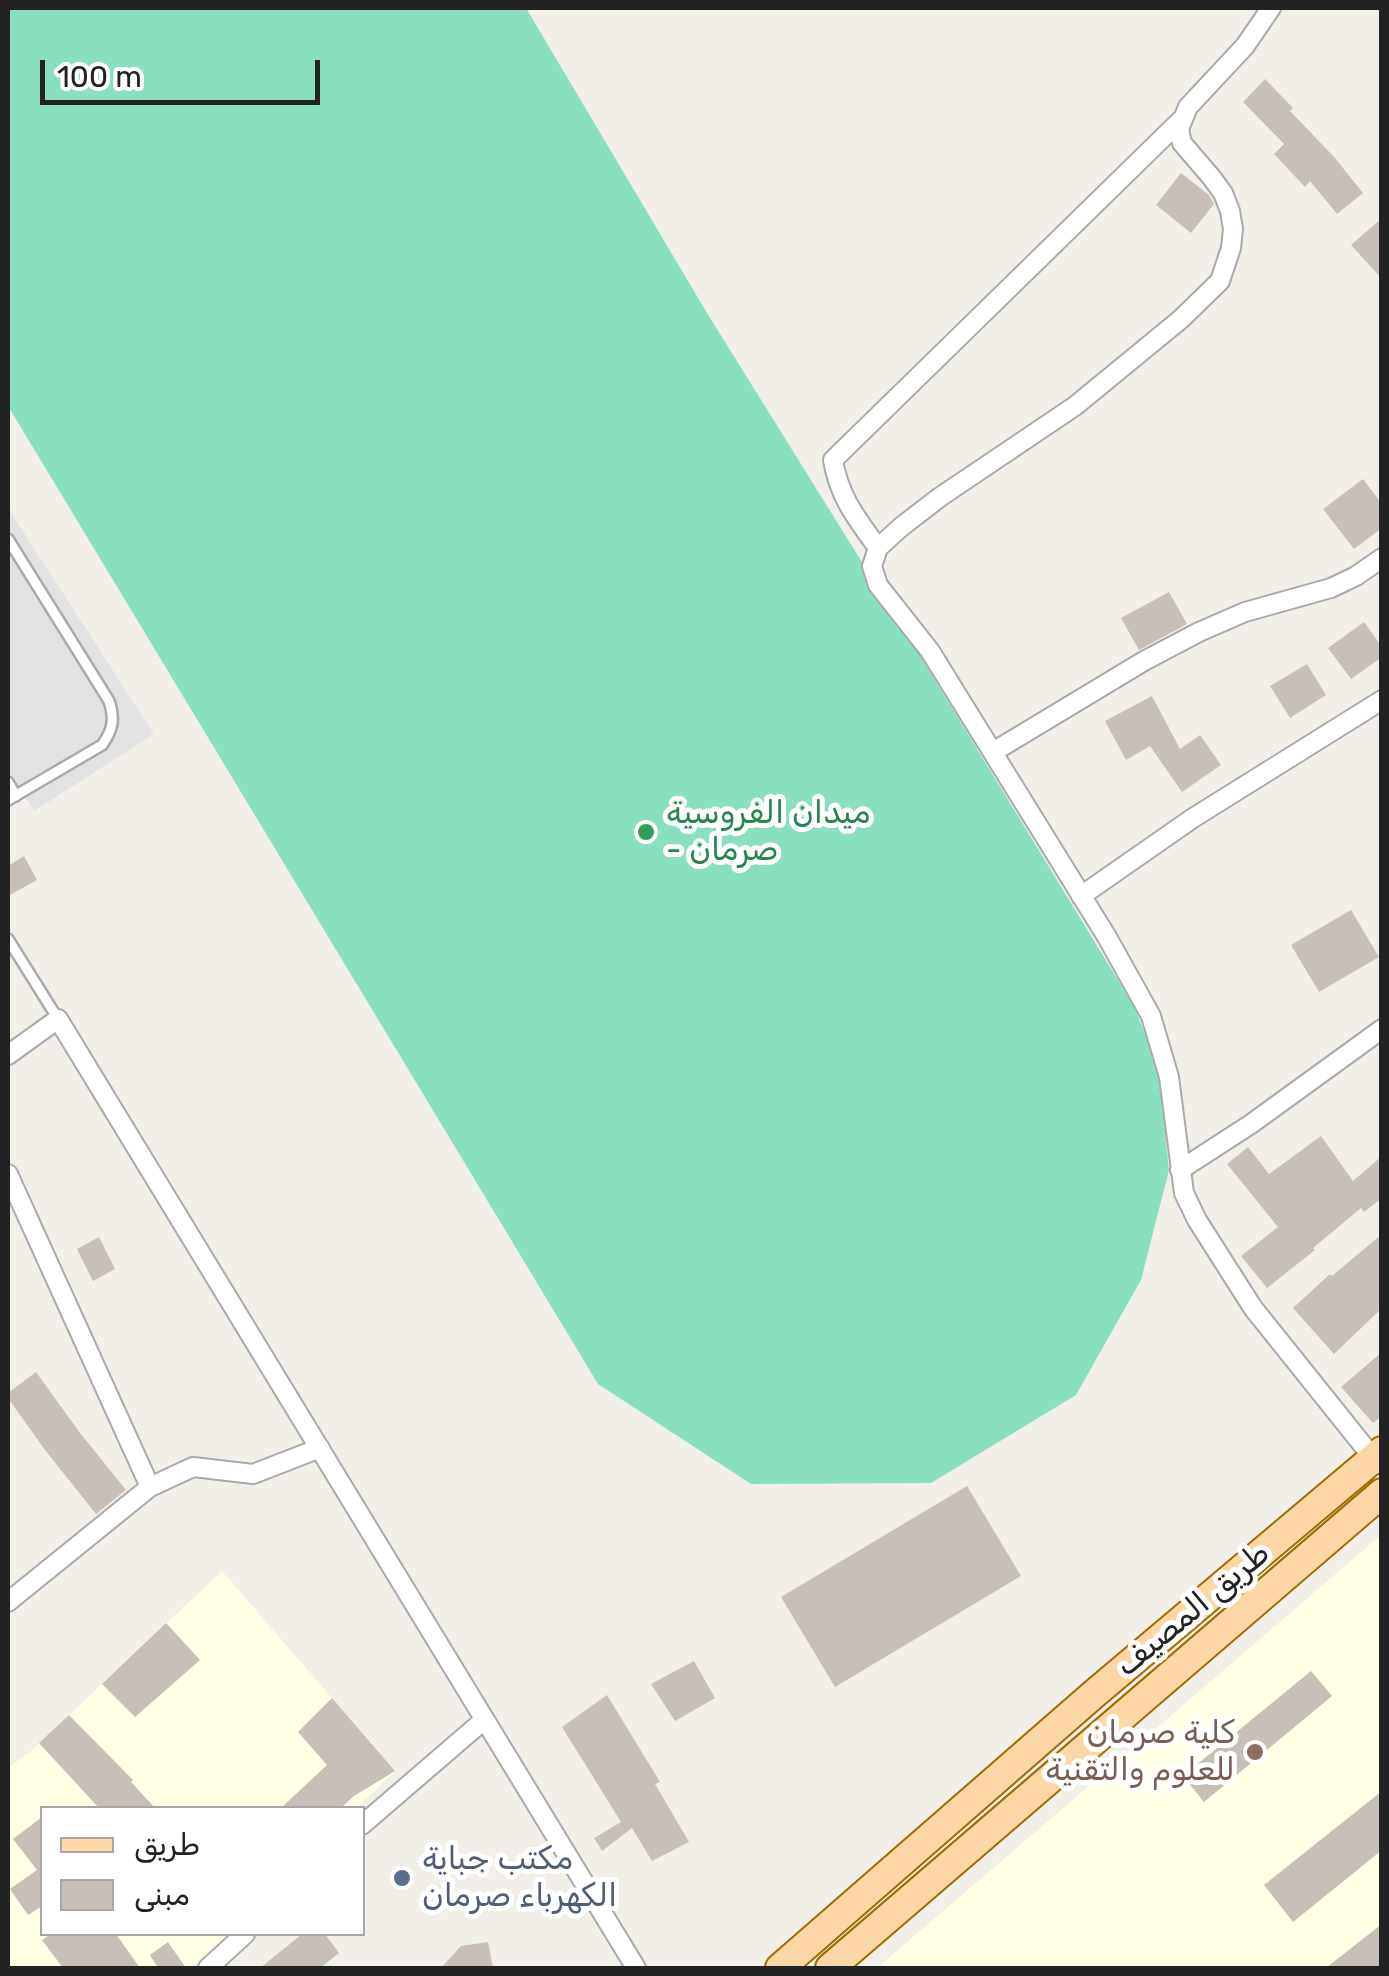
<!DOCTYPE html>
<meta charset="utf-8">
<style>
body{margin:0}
#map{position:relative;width:1389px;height:1976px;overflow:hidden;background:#f2efe9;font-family:Rubik,"Noto Sans Arabic",sans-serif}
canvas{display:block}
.frame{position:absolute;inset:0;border:10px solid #222;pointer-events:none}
.legend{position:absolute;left:40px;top:1806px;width:325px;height:130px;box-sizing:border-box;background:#fff;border:2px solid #a7a7a7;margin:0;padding:12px 18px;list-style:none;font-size:30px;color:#222}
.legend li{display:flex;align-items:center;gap:20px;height:50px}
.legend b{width:50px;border:2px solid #a7a7a7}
.scale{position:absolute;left:40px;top:60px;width:280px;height:45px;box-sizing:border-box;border:5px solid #222;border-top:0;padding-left:12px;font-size:30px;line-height:35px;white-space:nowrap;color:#222;-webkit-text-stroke:8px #fff;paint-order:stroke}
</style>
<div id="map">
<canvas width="1389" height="1976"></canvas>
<div class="frame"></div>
<ul class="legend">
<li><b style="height:12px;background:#fcd6a4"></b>طريق</li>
<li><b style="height:28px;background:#c7bfb8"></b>مبنى</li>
</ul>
<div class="scale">100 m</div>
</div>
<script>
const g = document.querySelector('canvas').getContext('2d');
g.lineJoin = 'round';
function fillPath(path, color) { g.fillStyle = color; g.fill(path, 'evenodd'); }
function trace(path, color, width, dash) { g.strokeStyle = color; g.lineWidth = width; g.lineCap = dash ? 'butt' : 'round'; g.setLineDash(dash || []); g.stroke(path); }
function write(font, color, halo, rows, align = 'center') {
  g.font = font + ' Rubik,"Noto Sans Arabic",sans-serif'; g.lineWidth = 10; g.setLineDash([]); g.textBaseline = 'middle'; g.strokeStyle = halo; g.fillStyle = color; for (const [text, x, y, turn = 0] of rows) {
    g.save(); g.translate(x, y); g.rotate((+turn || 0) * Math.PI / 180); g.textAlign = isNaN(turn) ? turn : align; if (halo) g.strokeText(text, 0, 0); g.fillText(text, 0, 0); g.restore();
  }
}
fillPath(new Path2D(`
 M1381,1535V1968H877Z
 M222,1571L395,1771L356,1808H42V1934H229L190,1968H8V1768L31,1751Z`), '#ffffe5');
fillPath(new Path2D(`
 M8,8H526L707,313L921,657L1135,1008L1158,1068L1169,1170L1141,1280L1076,1395L931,1483L751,1484L598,1384L8,406Z`), '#88e0be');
fillPath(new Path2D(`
 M8,508L154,734L34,811L8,770Z`), '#e2e2e2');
fillPath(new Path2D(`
 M1265,79L1293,108L1290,111L1335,158L1363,193L1337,214L1310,181L1305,187L1274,154L1284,144L1243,102Z
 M1181,173L1209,195L1214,204L1191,233L1156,205Z
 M1382,218V279L1351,245Z
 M1363,479L1382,504V528L1354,549L1323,509Z
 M1169,592L1187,624L1139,650L1121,618Z
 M1364,622L1382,647V657L1351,679L1328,648Z
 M1307,664L1326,695L1290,718L1270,686Z
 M1152,696L1180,749L1200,735L1221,765L1182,792L1150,746L1126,760L1105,721Z
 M24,856L37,880L8,896V866Z
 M1351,910L1379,957L1319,992L1291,945Z
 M1321,1136L1353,1181L1382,1156V1198L1364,1212L1361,1208L1313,1248L1315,1250L1267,1288L1241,1256L1278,1227L1227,1164L1248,1147L1269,1174Z
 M1382,1234V1308L1334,1354L1293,1308L1330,1274L1332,1276Z
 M99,1237L115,1269L93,1281L77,1249Z
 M1382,1352V1416L1373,1423L1341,1387Z
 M36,1372L80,1433L126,1490L96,1514L45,1450L8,1398V1393Z
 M967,1486L1021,1576L835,1687L781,1597Z
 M166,1623L200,1660L135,1717L102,1684Z
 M694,1661L715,1698L675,1721L651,1684Z
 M1311,1671L1332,1696L1204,1802L1183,1776Z
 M607,1695L660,1782L655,1784L689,1842L652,1861L632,1828L602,1851L594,1838L621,1822L562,1727Z
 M332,1698L395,1771L354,1796L341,1808H281L327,1765L298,1732Z
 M69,1715L133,1780L131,1782L155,1808H99L39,1743Z
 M1382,1791V1850L1293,1922L1264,1885Z
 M42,1817V1906L28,1915L10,1889L37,1870L13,1839Z
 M1382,1924V1968H1326L1364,1938Z
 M51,1934H116L140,1968H63L42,1940Z
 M302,1934H325L339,1953L320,1968H260Z
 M168,1942L186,1968H158L150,1955Z
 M488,1942L493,1968H441L461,1946Z`), '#c7bfb8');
const service = new Path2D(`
 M8,539L109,701C115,719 113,730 102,745L8,800
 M8,782L16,796
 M8,939L58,1019`);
const minor = new Path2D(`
 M1271,8L1245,46L1188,107L1179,129L1182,143L1212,178L1223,193L1230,211L1233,229L1231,248L1220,281L1181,319L1075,406L940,497L901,527L878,548L872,566L878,585L930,651L1107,937L1151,1016L1169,1077L1184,1193L1197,1220L1253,1308L1378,1464
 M878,548C857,519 839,497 833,460L1181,120
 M993,752L1144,661L1199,632L1245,612L1331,588L1356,576L1382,558
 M1081,896L1193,818L1382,700
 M8,1055L58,1019L636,1968
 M1180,1170L1251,1124L1382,1029
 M8,1174L150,1487
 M8,1602L150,1487L193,1467L253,1474L320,1448
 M362,1825L484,1720
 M208,1968L245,1934`);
const primary = new Path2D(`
 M780,1968L1094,1694L1382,1451
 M830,1968L1382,1493`);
trace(service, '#a9a9a9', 14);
trace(minor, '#a9a9a9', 22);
trace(primary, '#a06b00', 32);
trace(service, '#fff', 9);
trace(minor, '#fff', 18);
trace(primary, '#fcd6a4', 28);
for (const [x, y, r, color] of [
 [646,832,10,"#2e9e5b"],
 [1255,1752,10,"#8d6e63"],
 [402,1878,10,"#5c6f8a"]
]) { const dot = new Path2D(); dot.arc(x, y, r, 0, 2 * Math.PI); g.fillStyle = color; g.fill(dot); trace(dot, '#fff', 4); }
write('32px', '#27864d', '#fff', [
 ["ميدان الفروسية",666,814],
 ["- صرمان",666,851]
], 'left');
write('32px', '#222', '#fff', [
 ["طريق المصيف",1193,1610,-40]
]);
write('32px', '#785e54', '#fff', [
 ["كلية صرمان",1235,1734],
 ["للعلوم والتقنية",1235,1771]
], 'right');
write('32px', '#4e5e75', '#fff', [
 ["مكتب جباية",422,1860],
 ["الكهرباء صرمان",422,1897]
], 'left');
</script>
